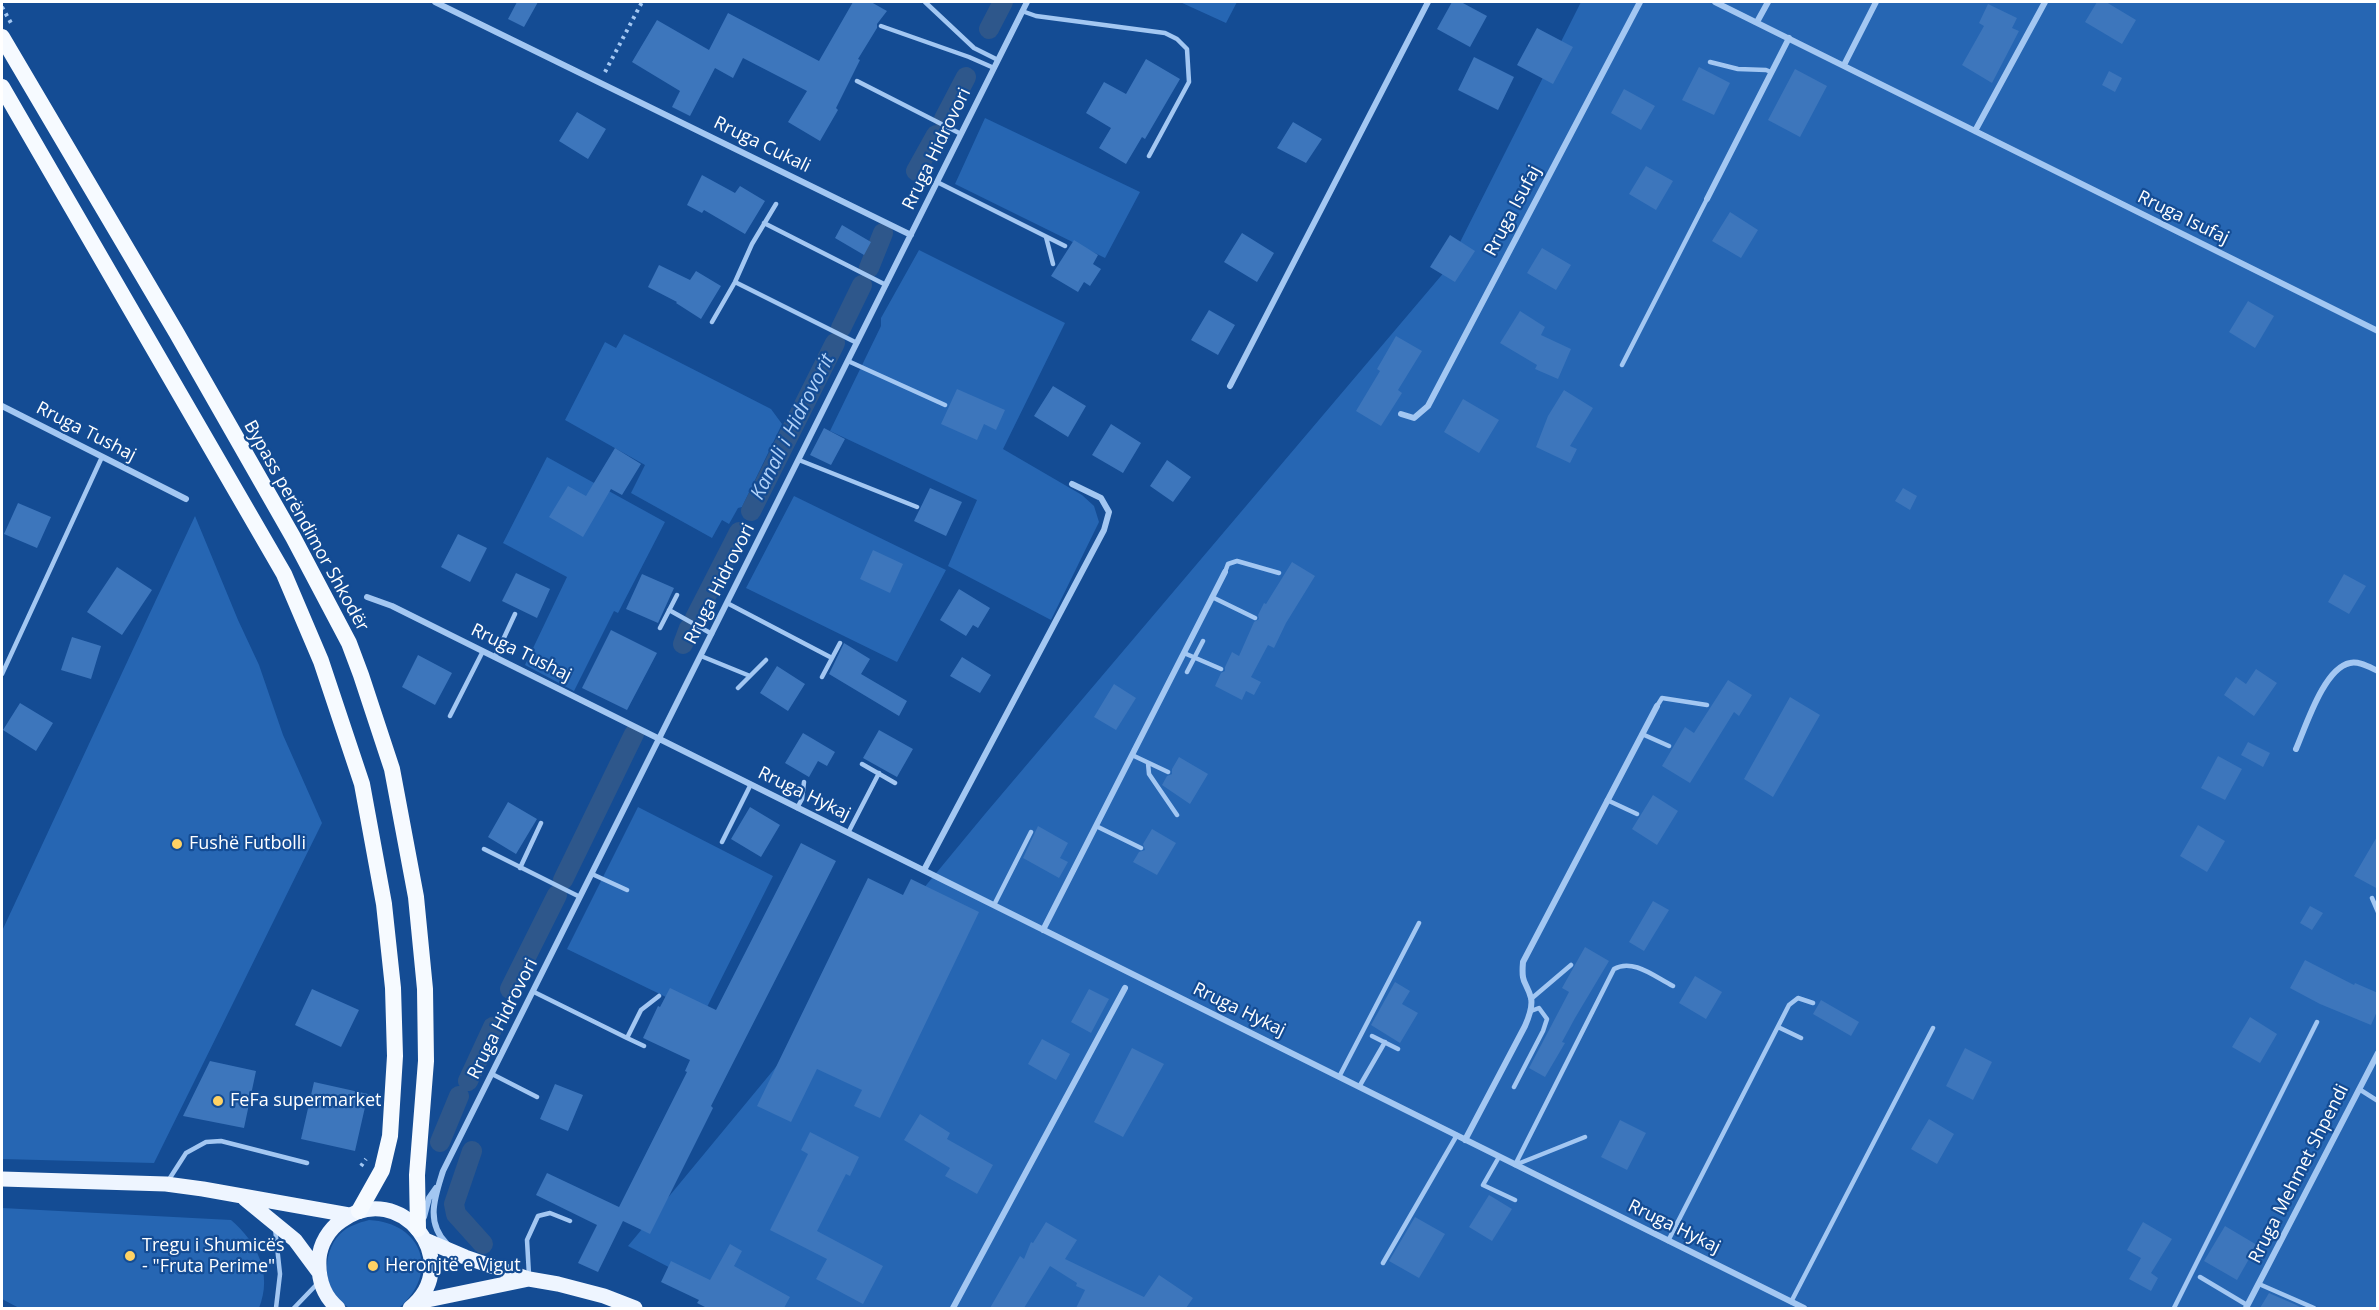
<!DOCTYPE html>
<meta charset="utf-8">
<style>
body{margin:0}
#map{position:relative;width:2379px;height:1310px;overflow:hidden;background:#144c94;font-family:"Open Sans",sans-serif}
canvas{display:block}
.frame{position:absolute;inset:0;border:3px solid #fff;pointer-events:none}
</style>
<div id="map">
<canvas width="2379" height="1310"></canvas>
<div class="frame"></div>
</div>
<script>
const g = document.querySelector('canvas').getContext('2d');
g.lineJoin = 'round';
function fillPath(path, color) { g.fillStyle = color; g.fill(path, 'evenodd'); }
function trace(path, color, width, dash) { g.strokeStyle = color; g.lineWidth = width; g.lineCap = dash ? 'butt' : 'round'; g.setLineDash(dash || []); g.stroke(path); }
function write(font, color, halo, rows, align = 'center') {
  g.font = font + ' "Open Sans",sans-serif'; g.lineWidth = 4.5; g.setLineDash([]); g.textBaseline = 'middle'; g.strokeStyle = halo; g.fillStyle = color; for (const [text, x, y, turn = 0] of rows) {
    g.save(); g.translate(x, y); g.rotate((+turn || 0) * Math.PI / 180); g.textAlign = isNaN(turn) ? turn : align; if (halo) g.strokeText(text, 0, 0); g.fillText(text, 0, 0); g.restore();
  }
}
fillPath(new Path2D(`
 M1180,2H1237L1226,23Z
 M1581,2H2377V1308H748L628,1246L985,814L1446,270Z
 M985,118L1140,192L1105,258L955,184Z
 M919,250L1065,323L1003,449L1082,495L1094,506L1099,522L1051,620L948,566L977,500L830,431L881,326V318Z
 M624,334L771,409L782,424L742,507L738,508L729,524L722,520L712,538L631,493L645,465L565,420L605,342L616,348Z
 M547,457L665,522L618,613L614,611L574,691L525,665L567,577L503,543Z
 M794,496L946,570L897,662L746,588Z
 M195,516L238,620L259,665L283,735L322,823L154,1163L2,1159V931Z
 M638,807L773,876L703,1015L567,949Z
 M2,1208L231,1220C257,1242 273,1274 259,1308H19L2,1299Z
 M369,1220C423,1223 440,1273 399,1308C387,1308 358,1310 348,1307C322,1294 321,1253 340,1234C348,1226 358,1223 369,1220Z`), '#2666b3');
trace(new Path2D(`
 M989,29L1003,2
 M944,119L966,77
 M916,171L936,135
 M869,268L883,233
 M841,328L862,285
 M751,511L835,343
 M695,618L739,532
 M683,644L689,628
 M563,880L634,734
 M510,989L557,895
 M468,1081L493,1027
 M440,1142L459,1096
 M472,1151L454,1204L456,1214L483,1244`), '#2e578b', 20);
fillPath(new Path2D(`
 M517,2H538L524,27L508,19Z
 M853,2H871L887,11L877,24V28L858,59L860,60L836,108L838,110L820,141L788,122L807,91L743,58L733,78L715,68L690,116L672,107L680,91L632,62L657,20L709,50L728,13L819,61Z
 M1452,2H1461L1487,16L1470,47L1437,29Z
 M2097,2H2106L2136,20L2122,44L2085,22Z
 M1988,4L2017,18L2012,28L2019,31L1992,83L1962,65L1984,26L1979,23Z
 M1537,28L1573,47L1553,84L1517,65Z
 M1474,57L1514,77L1498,110L1458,90Z
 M1146,59L1180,79L1145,139L1142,137L1126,164L1099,148L1111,128L1086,113L1104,82L1126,94Z
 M1699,67L1730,83L1714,115L1682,100Z
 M1795,69L1827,86L1800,137L1768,120Z
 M2109,71L2122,78L2115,92L2102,85Z
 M1624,89L1655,106L1641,130L1611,113Z
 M577,112L606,129L588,159L559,141Z
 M1293,122L1322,139L1306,163L1277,148Z
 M1646,166L1673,181L1656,210L1629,194Z
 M702,175L735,193L740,186L765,201L745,234L704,210L702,213L687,205Z
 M1730,212L1758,230L1741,258L1712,241Z
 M842,225L871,242L864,255L835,238Z
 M1242,233L1274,253L1257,282L1224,262Z
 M1450,235L1475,251L1455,282L1430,267Z
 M1074,240L1098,255L1093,264L1101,269L1090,286L1084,282L1078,292L1051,276Z
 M1542,248L1571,265L1556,290L1527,273Z
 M659,265L690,280L696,271L721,286L701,319L676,303L677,302L648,287Z
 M2248,301L2274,316L2255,348L2229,332Z
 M1209,310L1235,325L1218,355L1191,340Z
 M1520,311L1545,327L1541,335L1571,349L1558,379L1535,369L1537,365L1500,343Z
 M1396,336L1422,351L1398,390L1402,393L1381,426L1356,411L1380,371L1377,369Z
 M1053,386L1086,406L1068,437L1034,416Z
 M957,389L1005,410L996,430L984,424L977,440L941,424Z
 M1564,390L1593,408L1570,446L1577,449L1570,463L1536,447L1548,416Z
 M1463,399L1499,420L1479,453L1444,432Z
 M1111,424L1141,443L1123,473L1092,455Z
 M824,428L845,439L831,465L810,455Z
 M615,448L641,464L622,495L611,489L583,537L549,517L568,486L586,496Z
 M1167,460L1191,477L1173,502L1150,486Z
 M930,488L962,502L946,536L914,521Z
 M1903,488L1917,496L1910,510L1895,501Z
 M18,503L51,517L37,548L4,534Z
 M458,534L487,548L470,582L441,567Z
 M873,550L903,564L890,593L860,579Z
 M1292,562L1315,576L1286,623L1274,648L1268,645L1251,677L1261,682L1254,695L1246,691L1242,700L1215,686L1221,673L1225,671V667L1232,652L1239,656L1254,622L1259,619L1258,615L1264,603L1266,604Z
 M117,567L152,590L122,635L87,612Z
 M516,573L550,589L537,618L502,601Z
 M642,574L674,588L658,623L626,609Z
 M2344,574L2366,586L2349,614L2328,602Z
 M959,589L990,608L978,628L973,625L966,636L940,620Z
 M611,630L657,653L627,710L582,688Z
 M72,637L101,646L91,679L61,670Z
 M844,643L870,659L861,674L907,701L899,716L829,674Z
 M418,655L452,673L435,705L402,687Z
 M962,657L991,675L980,693L950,676Z
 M777,666L805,684L788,711L760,693Z
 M2256,669L2277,683L2254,716L2224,695L2236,677L2246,684Z
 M1728,680L1752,695L1739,716L1734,712L1690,783L1662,766L1685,727L1694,733Z
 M1114,684L1136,698L1116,730L1094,717Z
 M1790,697L1820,715L1773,797L1744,779Z
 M20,703L53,723L36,751L3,730Z
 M879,730L913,749L897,777L863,758Z
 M803,733L835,752L827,766L818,761L809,777L785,763Z
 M2248,742L2270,753L2263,767L2241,755Z
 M2218,756L2242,769L2225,800L2201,788Z
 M1179,757L1208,774L1190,804L1162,785L1167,776L1172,774V769Z
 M1653,795L1678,811L1657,845L1632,829Z
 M508,802L537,819L516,854L488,837Z
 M750,807L780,825L761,857L731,839Z
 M2198,825L2225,841L2207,872L2180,856Z
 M1038,826L1068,843L1060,858L1068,862L1059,878L1023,858Z
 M1152,829L1176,843L1157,875L1133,862L1139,852L1145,850L1143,844Z
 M2378,835V889L2354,876Z
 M801,843L836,861L711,1106L713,1108L650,1234L623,1221L598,1272L578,1263L597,1225L536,1195L547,1173L619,1207L687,1072L685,1071L690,1060L643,1038L658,1006L660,1007L670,988L716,1010Z
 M868,878L903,895L911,879L979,912L880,1118L854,1106L862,1090L817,1069L791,1122L757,1106Z
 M1653,901L1669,910L1644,951L1629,942Z
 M2310,906L2323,913L2312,930L2300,923Z
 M1585,947L1609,961L1575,1018L1562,1042L1565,1043L1545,1077L1529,1068L1569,992L1562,988Z
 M2305,960L2354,985L2355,983L2378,993V1009L2371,1025L2320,1004L2290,988Z
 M1695,976L1722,992L1706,1019L1679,1003Z
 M1395,982L1410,991L1402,1004L1418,1013L1400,1043L1371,1025Z
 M312,989L359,1010L341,1047L295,1025Z
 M1089,989L1109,999L1091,1033L1071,1022Z
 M1821,1000L1859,1022L1851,1036L1813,1014Z
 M2250,1017L2277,1034L2260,1063L2232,1047Z
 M1042,1039L1070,1054L1056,1080L1028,1064Z
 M1132,1048L1164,1064L1123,1137L1094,1122Z
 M1965,1048L1992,1062L1973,1100L1946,1086Z
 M210,1061L256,1071L244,1128L183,1116Z
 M314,1082L368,1094L355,1151L301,1139Z
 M555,1084L583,1095L568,1131L540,1119Z
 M920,1114L950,1133L947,1139L993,1165L977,1194L945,1176L950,1168L904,1140Z
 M1929,1119L1954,1134L1937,1164L1911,1149Z
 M1620,1120L1646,1133L1627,1170L1601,1157Z
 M810,1132L859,1157L850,1176L846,1174L817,1231L883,1266L863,1304L816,1279L827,1259L770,1230L808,1154L801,1150Z
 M1489,1195L1512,1209L1492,1241L1469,1227Z
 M1415,1217L1445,1234L1419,1278L1389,1261Z
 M1046,1222L1077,1240L1065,1259L1144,1297L1159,1275L1193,1298L1186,1308H1076L1085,1290L1076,1286L1077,1283L1050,1266L1024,1308H990L1020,1256L1024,1259L1031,1242L1033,1243Z
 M2143,1222L2172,1239L2151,1273L2158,1278L2151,1291L2129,1279L2141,1258L2127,1250Z
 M2225,1226L2257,1245L2237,1280L2204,1261Z
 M730,1244L742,1251L734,1266L790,1297L784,1308H707L697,1303L699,1300L661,1282L671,1261L710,1280Z
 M2269,1293L2294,1304L2302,1308H2260Z`), '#3d76bc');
trace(new Path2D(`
 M2,7L11,23
 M605,72L642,2
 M361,1166L366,1159`), '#a3c7f2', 4, [3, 4.5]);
trace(new Path2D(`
 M925,2L974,48L998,60
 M1022,11L1036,16L1165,33L1177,39L1187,49L1189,82L1149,156
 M881,26L969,57L994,68
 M1710,62L1738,69L1766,70L1771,72
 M857,81L961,134
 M937,182L1065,246
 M764,223L886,285
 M1046,237L1053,264
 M735,282L857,343
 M712,322L735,282L752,244L776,204
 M848,361L945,405
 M1622,365L1707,199
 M799,460L917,507
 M1225,572L1228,564L1237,561L1279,573
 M1212,597L1255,618
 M727,603L832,658
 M669,610L712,634
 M660,628L677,595
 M1184,653L1221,669
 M701,656L750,676
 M495,657L515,614
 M1187,672L1203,641
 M2,674L102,457
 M822,677L840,643
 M738,688L766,660
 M1657,706L1662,698L1707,705
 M450,716L483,651
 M1642,734L1669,746
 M1132,755L1168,772
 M1148,763L1149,774L1177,815
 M862,764L895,783
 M1607,800L1637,814
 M797,808L802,799L804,782
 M1096,826L1141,848
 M848,833L879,773
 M722,842L751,784
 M484,849L580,897
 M520,868L541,823
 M592,874L627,890
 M2372,898L2378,912
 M994,905L1031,832
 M534,992L627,1038L641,1010L659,996
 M1531,999L1571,965
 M1778,1027L1801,1038
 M1372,1036L1398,1049
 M627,1038L644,1046
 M492,1074L537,1097
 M1339,1077L1419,923
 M1359,1087L1385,1042
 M1514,1087L1543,1031L1547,1019L1539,1008L1531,1011
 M2359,1089L2378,1101
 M1499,1157L1483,1185L1515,1200
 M1515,1165L1614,969C1633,958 1655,977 1673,986
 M1515,1165L1585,1137
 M168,1181L186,1153L206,1142L221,1141L307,1163
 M275,1228L280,1274L276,1308
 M1668,1241L1789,1005L1798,998L1813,1003
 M1383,1263L1457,1135
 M529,1275L527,1240L538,1216L550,1213L570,1221
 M2200,1277L2247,1305
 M2259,1284L2314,1308
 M1791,1302L1933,1028
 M294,1308L318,1283
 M2174,1308L2317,1022`), '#a3c7f2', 4.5);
trace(new Path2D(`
 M435,2L911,235
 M1715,2L2378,331
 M1757,22L1768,2
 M1844,65L1876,2
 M1975,131L2045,2
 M1707,199L1789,38
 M1230,386L1428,2
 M2,406L186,499
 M1401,414L1414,418L1428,406L1640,2
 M367,597L392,606L1804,1308
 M2296,749C2306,726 2324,668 2350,663C2359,661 2369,667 2378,671
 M924,870L1104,530L1109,512L1101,498L1072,484
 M1043,930L1225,572
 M1465,1140L1525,1026C1529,1017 1533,1007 1531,998C1526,980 1521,985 1523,962L1657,706
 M424,1217L429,1198L436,1188
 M447,1244C425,1222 435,1197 443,1171L1027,2
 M953,1308L1125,988
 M2246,1308L2378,1053`), '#a3c7f2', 6);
trace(new Path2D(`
 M2,1179L166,1184L203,1189L349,1215
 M245,1199L295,1240L318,1271
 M425,1240L465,1257L529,1279L558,1284L604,1296L635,1308
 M418,1302L529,1279
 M338,1308C323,1296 318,1279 319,1259C320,1244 329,1229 341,1221C401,1177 466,1263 410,1308`), '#eef5ff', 15);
trace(new Path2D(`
 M2,37L176,332L293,537L349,643L361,675L392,769L416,897L425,989L426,1061L417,1175L418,1229
 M2,87L284,574L321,661L362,784L384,904L393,988L395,1056L390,1136L382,1170L359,1211`), '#f6faff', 16);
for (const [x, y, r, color] of [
 [177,844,6,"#ffd264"],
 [218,1101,6,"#ffd264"],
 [130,1256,6,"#ffd264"],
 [373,1266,6,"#ffd264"]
]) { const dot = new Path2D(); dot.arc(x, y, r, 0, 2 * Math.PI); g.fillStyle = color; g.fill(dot); trace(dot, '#144c94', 2); }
write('18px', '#fff', '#144c94', [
 ["Rruga Cukali",762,145,26],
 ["Rruga Hidrovori",937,149,-64],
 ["Rruga Isufaj",1513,211,-62],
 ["Rruga Isufaj",2183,218,26],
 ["Rruga Tushaj",86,432,27],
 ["Bypass perëndimor Shkodër",306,526,61],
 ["Rruga Hidrovori",720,584,-63],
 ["Rruga Tushaj",521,653,26],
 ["Rruga Hykaj",804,794,26],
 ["Rruga Hykaj",1239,1010,26],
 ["Rruga Hidrovori",503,1019,-63],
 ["Rruga Mehmet Shpendi",2299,1174,-63],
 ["Rruga Hykaj",1674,1227,26]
]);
write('18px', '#fff', '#144c94', [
 ["Fushë Futbolli",189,844],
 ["FeFa supermarket",230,1101],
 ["Tregu i Shumicës",142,1246],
 ["- \"Fruta Perime\"",142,1267],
 ["Heronjtë e Vigut",385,1266]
], 'left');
write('italic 20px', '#b0d1f8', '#144c94', [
 ["Kanali i Hidrovorit",793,427,-63]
]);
</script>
